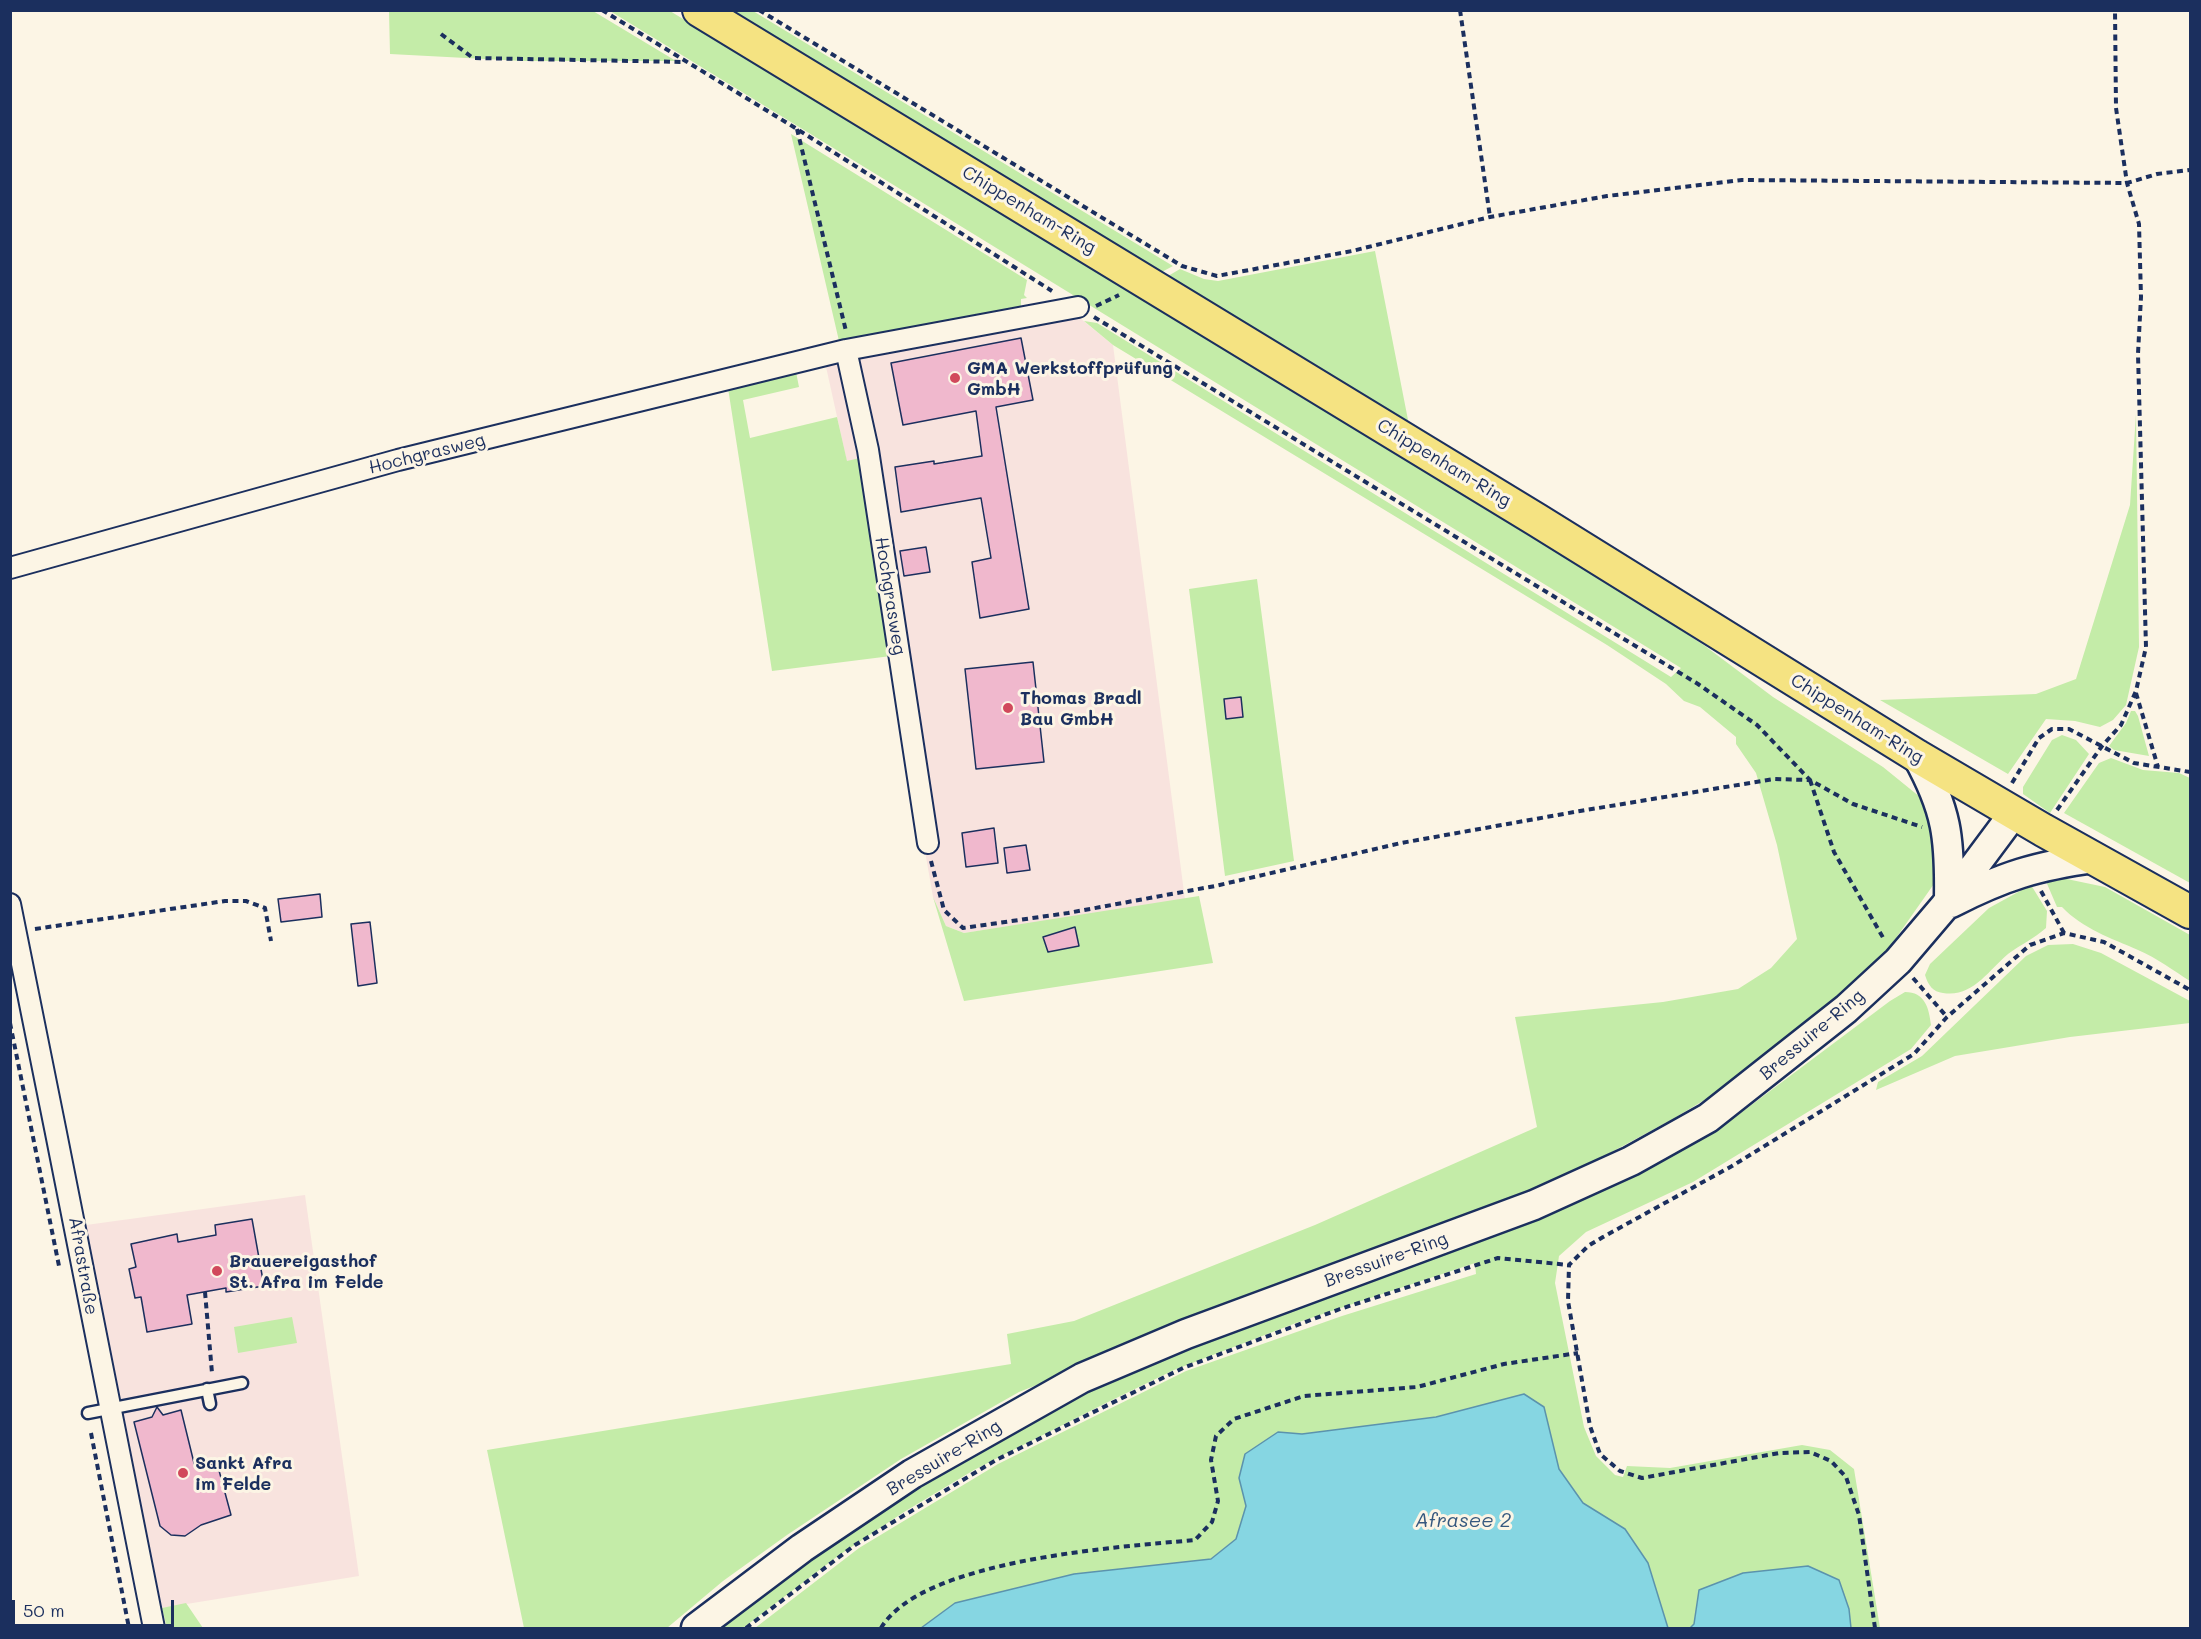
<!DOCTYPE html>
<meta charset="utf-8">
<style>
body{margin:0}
#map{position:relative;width:2201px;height:1639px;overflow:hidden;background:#fcf5e5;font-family:Mali,sans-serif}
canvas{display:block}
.frame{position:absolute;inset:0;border:12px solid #1b2f5e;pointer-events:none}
.scale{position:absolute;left:12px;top:1600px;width:162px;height:27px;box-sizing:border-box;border:3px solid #1b2f5e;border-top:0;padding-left:8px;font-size:18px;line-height:21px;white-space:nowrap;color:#1b2f5e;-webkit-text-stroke:4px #fcf5e5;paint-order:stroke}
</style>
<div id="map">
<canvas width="2201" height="1639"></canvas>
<div class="frame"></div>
<div class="scale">50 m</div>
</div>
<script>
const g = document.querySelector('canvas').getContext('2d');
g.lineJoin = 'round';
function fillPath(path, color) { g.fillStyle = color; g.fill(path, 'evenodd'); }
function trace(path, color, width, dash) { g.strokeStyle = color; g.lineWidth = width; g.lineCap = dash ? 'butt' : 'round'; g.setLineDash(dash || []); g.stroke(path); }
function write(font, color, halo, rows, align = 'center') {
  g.font = font + ' Mali,sans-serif'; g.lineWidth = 6; g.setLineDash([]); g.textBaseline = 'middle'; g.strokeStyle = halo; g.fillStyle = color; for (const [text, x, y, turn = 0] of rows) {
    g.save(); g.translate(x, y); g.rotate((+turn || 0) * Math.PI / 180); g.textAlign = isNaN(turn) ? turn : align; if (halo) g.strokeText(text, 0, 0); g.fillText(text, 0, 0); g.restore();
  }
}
fillPath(new Path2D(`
 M1031,309L1075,314L1113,345L1185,900L964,933L946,926L933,897L891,656L864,458L847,462L821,344Z
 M305,1195L359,1576L162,1608L86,1225Z`), '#f8e3de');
fillPath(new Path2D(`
 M389,11H593L676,61H523L390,54Z
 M610,11H670L1640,603L1705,646L1773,697L1883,767L1920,797L1929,812L1940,843L1936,881L1870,975L1768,1062L1671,1120L1543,1189L1200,1313L1077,1369L1019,1392L901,1459L787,1535L723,1581L667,1628H524L487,1450L1011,1364L1007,1334L1074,1321L1315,1225L1537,1127L1515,1017L1663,1002L1738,989L1771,968L1797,939L1777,845L1756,773L1736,744V737L1700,707L1684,701L1666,684L1607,645L1113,345L1084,321L1097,323L1671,677L1681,668Z
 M724,11H753L1173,266L1158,274Z
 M791,134L1027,280L1024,295L1027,298L1021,299V311L839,341Z
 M1375,251L1409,425L1163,279L1180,269L1204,279L1218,281Z
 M796,372L799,387L743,400L750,438L837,417L847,461L864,457L891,656L772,671L728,388Z
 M2136,414L2139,647L2126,705L2113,720L2100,727L2075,721L2046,719L2008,774L1880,700L2036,694L2076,679L2130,505Z
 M1257,579L1294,861L1225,876L1189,589Z
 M2131,711H2135L2138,716L2149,756L2114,750L2109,746L2126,723Z
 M2062,735L2076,740L2089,754L2050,813L2023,794V787L2052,740Z
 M2111,758L2143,770L2179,773L2190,778V883L2064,813L2099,763Z
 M2062,878L2105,887L2190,935V981C2174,971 2157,958 2138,950C2111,938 2083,929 2062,907H2057L2045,879Z
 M2031,885L2047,911L2046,928C2035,938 2020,945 2008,954C1988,971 1972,998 1943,993C1933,992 1928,985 1925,975L1930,964L1989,908Z
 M1199,896L1213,963L964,1001L933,897L946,926L964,933Z
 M2073,944L2101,953L2190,1001V1023L2070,1037L1955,1056L1876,1090L1878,1082L1922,1056L2026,956L2048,945Z
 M1905,992C1925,992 1929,1008 1931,1025L1911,1049L1693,1182L1586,1232L1559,1256L1555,1283L1584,1427L1596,1456L1615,1475L1623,1477L1627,1466L1670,1468L1802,1445L1830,1450L1854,1469L1880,1628H1851L1849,1609L1743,1573L1699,1590L1694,1624L1690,1628H1668L1648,1563L1625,1529L1583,1503L1559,1469L1544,1407L1524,1394L1436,1417L1302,1434L1278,1432L1239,1478L1246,1506L1236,1539L1211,1559L1074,1574L955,1603L921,1628H755L859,1548L998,1464L1186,1371L1342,1316L1476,1274L1475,1263L1296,1323L1174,1370L1106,1403L974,1470L904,1512L838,1556L743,1628H717L767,1589L883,1508L1012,1430L1110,1381L1210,1338L1525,1224L1640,1171L1738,1115L1890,1001Z
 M292,1317L297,1343L238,1353L234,1327Z
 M186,1603L203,1628H167L162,1608Z`), '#c4eca8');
const water = new Path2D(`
 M1524,1394L1544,1407L1559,1469L1583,1503L1625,1529L1648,1563L1668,1628H921L955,1603L1074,1574L1211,1559L1236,1539L1246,1506L1239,1478L1245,1454L1278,1432L1302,1434L1436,1417Z
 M1808,1566L1839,1580L1849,1609L1851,1628H1690L1694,1624L1699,1590L1743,1573Z`);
fillPath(water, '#86d6e2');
trace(water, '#5b93ad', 1.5);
const building = new Path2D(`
 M1021,338L1033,400L996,407L1029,609L980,618L972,562L991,558L981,498L901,512L895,467L934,461V464L982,456L976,411L903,425L891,363Z
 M926,547L930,572L904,576L900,551Z
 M1033,662L1044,762L976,769L965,669Z
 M1241,697L1243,717L1226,719L1224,699Z
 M994,828L998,863L966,867L962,833Z
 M1026,845L1030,870L1007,873L1004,848Z
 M320,894L322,917L281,922L278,899Z
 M370,922L377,983L358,986L351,924Z
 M1075,927L1079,946L1048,952L1043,937Z
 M252,1219L264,1286L226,1292V1288L187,1295L192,1324L147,1332L141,1297L135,1298L129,1269L136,1267L131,1244L177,1234L178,1242L216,1235L215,1225Z
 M157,1407L163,1415L181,1410L195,1467L217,1463L231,1515L201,1525L185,1536L171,1535L160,1526L134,1422L152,1417Z`);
fillPath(building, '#f0b8cd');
trace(building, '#1b2f5e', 1.5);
const lane = new Path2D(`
 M207,1389L210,1404
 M88,1413L242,1383`);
const street = new Path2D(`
 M846,350L868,450L928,843
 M10,568L398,460L846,350L1078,307
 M10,904C60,1145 104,1388 154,1628`);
const secondary = new Path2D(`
 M1917,756C1947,810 1950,838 1949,899
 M1951,903C2004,876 2036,866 2095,858
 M696,1628L802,1548L912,1474L1082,1378L1186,1334L1534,1205L1631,1161L1708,1118L1846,1009L1898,961L1944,907L2014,813`);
const primary = new Path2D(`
 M699,10L1537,520L1917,756L2043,830L2190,912`);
trace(lane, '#1b2f5e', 15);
trace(street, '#1b2f5e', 24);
trace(secondary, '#1b2f5e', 33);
trace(primary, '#1b2f5e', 36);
trace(new Path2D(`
 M602,10L797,129L1052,291
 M759,10L1182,266L1217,276L1352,251L1490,217L1607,196L1742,180L2127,183L2157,174L2190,170
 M1460,10L1490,217
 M441,34L473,58L685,62
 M797,129L846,331
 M1096,306L1119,295
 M1094,317L1698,684L1757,725L1810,780L1853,804L1922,827
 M2136,693L2158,767
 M1810,780L1834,852L1885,941
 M2012,783L2039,738L2052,729H2069L2134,763L2190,772
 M2057,810L2102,746L2121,725L2136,691L2146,647L2138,354L2141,297L2139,224L2127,183L2116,108L2115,10
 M931,861L944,910L963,928L1068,913L1215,886L1401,843L1580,811L1774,779L1809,780
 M2041,891L2064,933
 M35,929L225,901H246L265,908L271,941
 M1913,978L1947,1017
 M10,1023L59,1266
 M205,1292L212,1373
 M91,1433L129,1628
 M746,1628L855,1545L996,1460L1183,1368L1340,1309L1498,1258L1569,1265
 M881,1628C922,1559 1120,1547 1195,1540L1212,1522L1218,1501L1211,1460L1216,1436L1234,1419L1304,1396L1417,1387L1504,1364L1578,1353
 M1875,1628L1859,1515L1846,1477L1831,1461L1810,1452L1779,1453L1642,1478L1620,1471L1600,1454L1590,1426L1568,1301L1569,1265L1588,1246L1603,1237L1732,1166L1914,1054L1947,1017L2030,945L2064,933L2104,942L2190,990`), '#1b2f5e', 4, [6, 4.5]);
trace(lane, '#fcf5e5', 10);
trace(street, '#fcf5e5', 20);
trace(secondary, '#fcf5e5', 28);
trace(primary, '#f5e382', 32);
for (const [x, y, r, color] of [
 [955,378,6,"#d1495b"],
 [1008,708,6,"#d1495b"],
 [217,1271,6,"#d1495b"],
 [183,1473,6,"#d1495b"]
]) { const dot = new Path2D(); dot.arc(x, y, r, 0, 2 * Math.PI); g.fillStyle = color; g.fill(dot); trace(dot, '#fcf5e5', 2); }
write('18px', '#1b2f5e', '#fcf5e5', [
 ["Chippenham-Ring",1029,210,31],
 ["Hochgrasweg",427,454,-14],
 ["Chippenham-Ring",1444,463,31],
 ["Hochgrasweg",890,596,81],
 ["Chippenham-Ring",1857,719,32],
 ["Bressuire-Ring",1812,1035,-40],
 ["Bressuire-Ring",1386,1260,-20],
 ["Afrastraße",83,1266,80],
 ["Bressuire-Ring",944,1458,-31]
]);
write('bold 18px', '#1b2f5e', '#fcf5e5', [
 ["GMA Werkstoffprüfung",967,368],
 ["GmbH",967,389],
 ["Thomas Bradl",1020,698],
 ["Bau GmbH",1020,719],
 ["Brauereigasthof",229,1261],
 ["St. Afra im Felde",229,1282],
 ["Sankt Afra",195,1463],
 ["im Felde",195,1484]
], 'left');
write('italic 20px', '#36597f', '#fcf5e5', [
 ["Afrasee 2",1463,1521]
]);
</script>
